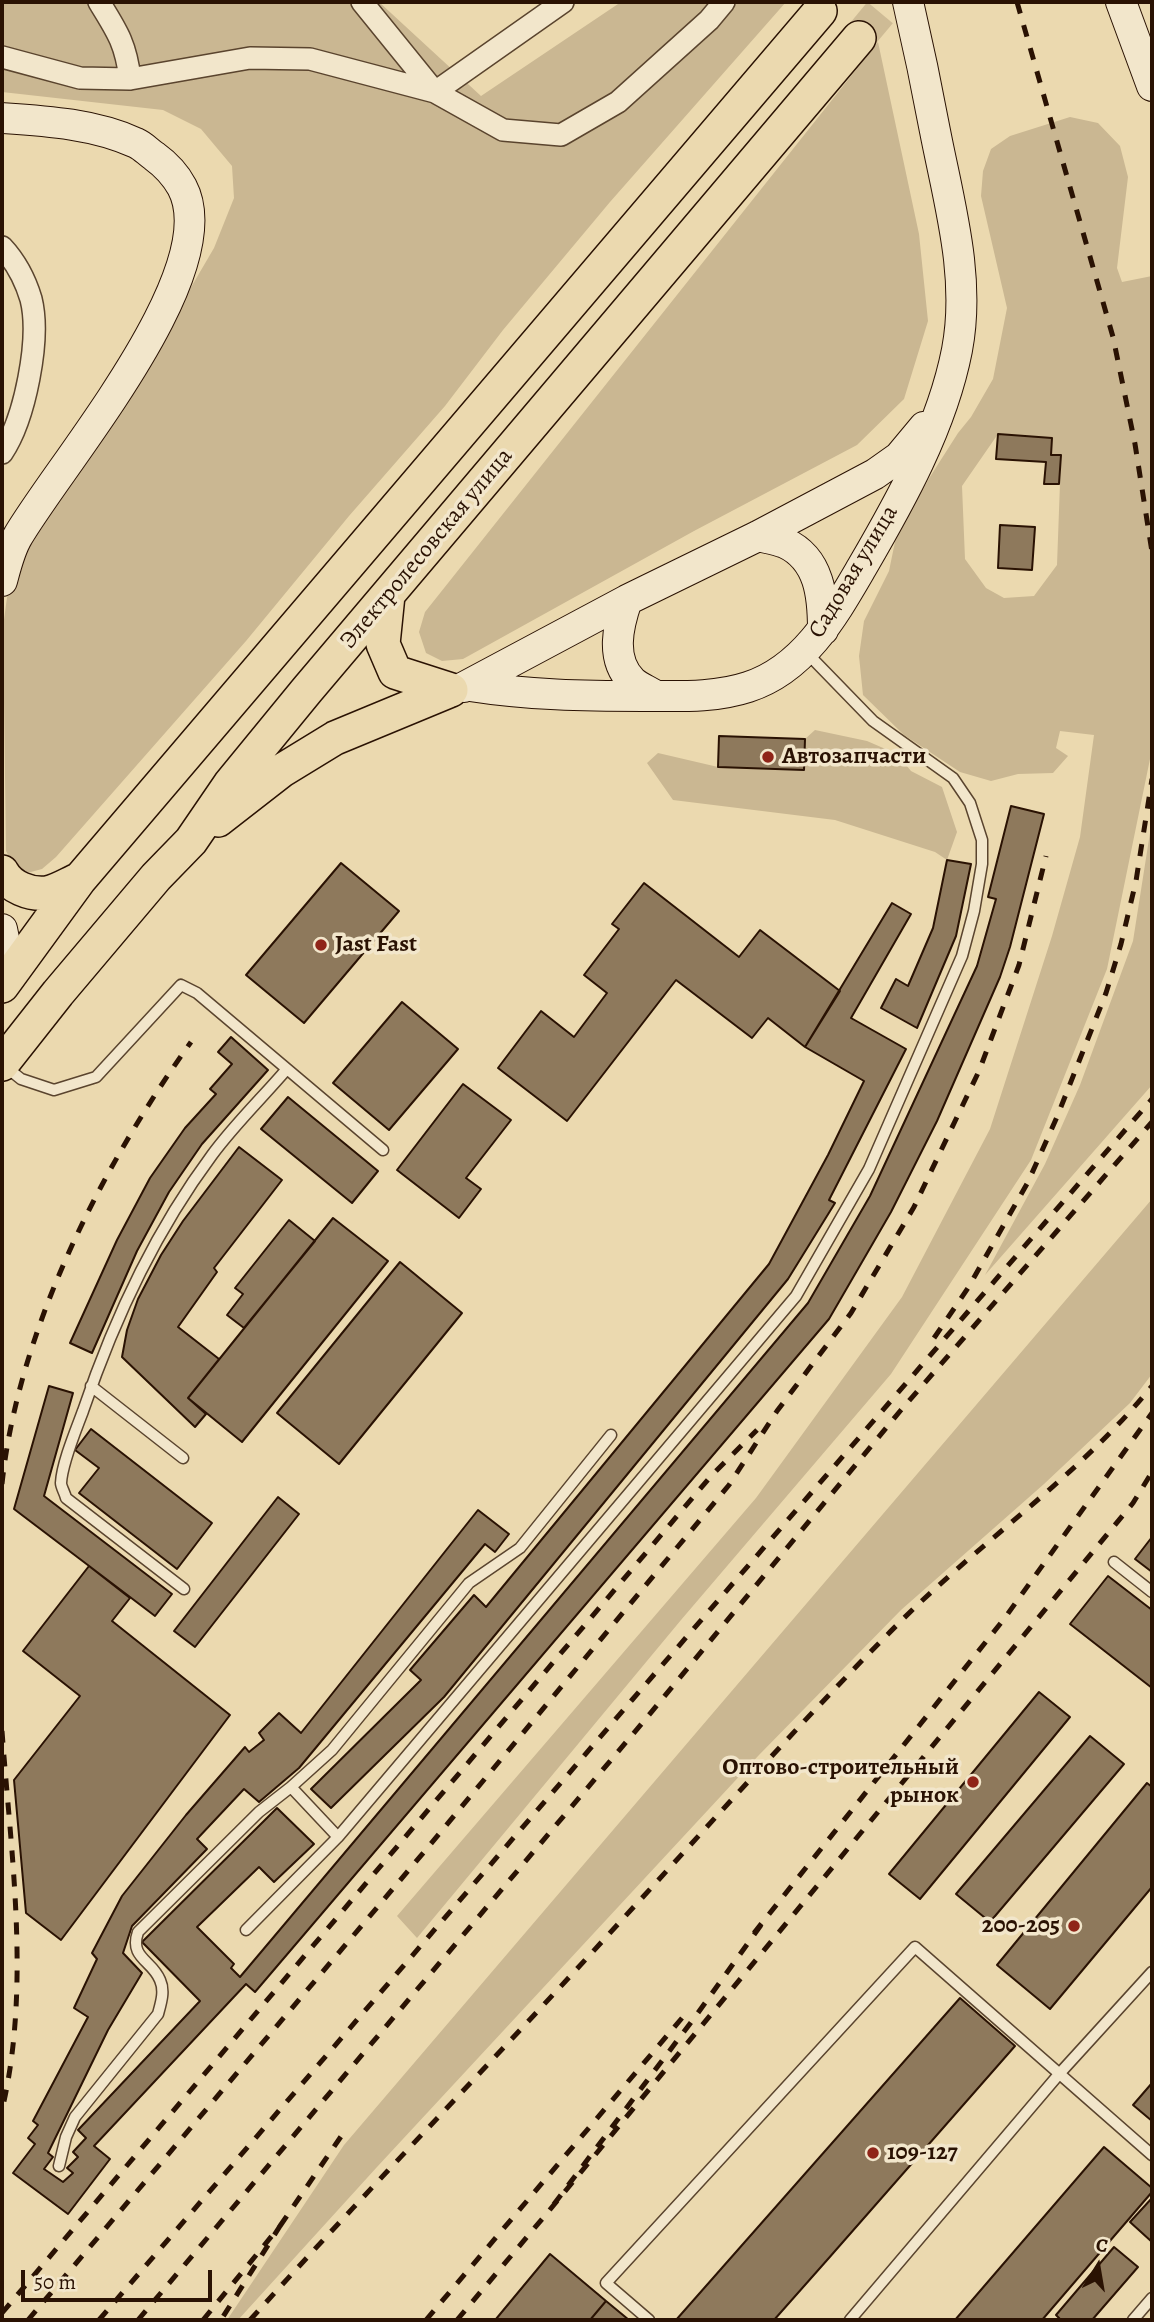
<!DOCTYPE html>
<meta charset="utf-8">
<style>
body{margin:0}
#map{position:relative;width:1154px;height:2322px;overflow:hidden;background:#ebd9af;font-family:Alegreya,serif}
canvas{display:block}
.frame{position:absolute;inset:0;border:4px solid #2a1203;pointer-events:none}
.north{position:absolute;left:1063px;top:2231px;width:70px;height:70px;-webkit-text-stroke:5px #f2e6cb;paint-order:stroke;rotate:11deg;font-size:19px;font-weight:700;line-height:28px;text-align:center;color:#2a1203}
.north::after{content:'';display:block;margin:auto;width:24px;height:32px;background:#2a1203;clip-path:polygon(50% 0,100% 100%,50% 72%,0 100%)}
.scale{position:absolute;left:21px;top:2270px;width:191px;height:32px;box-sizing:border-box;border:4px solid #2a1203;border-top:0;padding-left:9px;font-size:21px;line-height:24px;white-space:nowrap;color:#2a1203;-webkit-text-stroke:5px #f2e6cb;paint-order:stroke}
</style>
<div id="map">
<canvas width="1154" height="2322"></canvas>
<div class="frame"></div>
<div class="north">С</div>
<div class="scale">50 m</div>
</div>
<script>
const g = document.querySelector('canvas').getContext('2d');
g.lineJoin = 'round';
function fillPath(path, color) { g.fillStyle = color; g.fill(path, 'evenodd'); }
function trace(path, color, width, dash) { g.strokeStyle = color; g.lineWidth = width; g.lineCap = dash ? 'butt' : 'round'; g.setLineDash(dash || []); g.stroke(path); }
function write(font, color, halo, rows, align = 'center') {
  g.font = font + ' Alegreya,serif'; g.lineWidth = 7; g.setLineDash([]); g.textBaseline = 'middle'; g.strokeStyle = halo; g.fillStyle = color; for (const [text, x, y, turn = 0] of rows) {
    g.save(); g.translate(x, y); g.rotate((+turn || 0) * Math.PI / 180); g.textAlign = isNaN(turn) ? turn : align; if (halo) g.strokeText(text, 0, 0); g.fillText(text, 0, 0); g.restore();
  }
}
fillPath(new Path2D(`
 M2,2H379L481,96L621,2H786L610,202L503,330L445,406L349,516L246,641L56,857L42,869L27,873L14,866L6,851L3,627L8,590L22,559L169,325L214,248L234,198L232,166L201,129L163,110L2,92Z
 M878,42L919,234L928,321L904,399L857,445L694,531L463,659L442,661L426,653L419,632L425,612Z
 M1070,117L1098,123L1120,146L1128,177L1117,268L1122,282L1152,276V619L1150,759L1107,969L1031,1160L891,1374L681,1620L417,1938L397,1916L756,1498L902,1297L990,1129L1052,936L1080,837L1094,735L1060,731L1056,748L1068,756L1053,773L1018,774L991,781L960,772L904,735L863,695L859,656L864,621L889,571L896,537L928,480L958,433L971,417L993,379L1007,308L981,196L983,171L991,149L1010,136ZM998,434L1052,438L1051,455L1061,456L1057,565L1034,596L1004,598L986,588L965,559L962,486Z
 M815,730L867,741L897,754L911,771L942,787L957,832L947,860L935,852L835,820L673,800L647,763L658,753L718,767L804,770L805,739Z
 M1152,820V1085L985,1275L1045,1164L1080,1085L1133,941Z
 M1152,1199V1374L1130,1403L1044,1484L901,1610L759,1755L377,2167L238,2320H227L344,2145Z`), '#cab792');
const building = new Path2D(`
 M998,434L1052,438L1051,455H1061L1059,484H1044L1046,462L996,459Z
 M1000,525L1035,527L1032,570L998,568Z
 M719,736L805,739L804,770L718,767Z
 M1011,806L1044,814L1010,947L1000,977L937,1121L891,1212L829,1319L255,1992L246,1984L94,2146L110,2159L68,2214L13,2173L35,2144L28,2138L38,2125L33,2121L88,2017L74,2008L97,1959L92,1953L122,1896L186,1815L245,1747L249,1752L264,1740L259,1733L279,1713L301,1733L478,1510L509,1534L495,1552L485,1544L299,1768L259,1802L244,1789L197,1839L207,1849L132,1926L123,1953L142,1973L108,2030L48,2153L53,2157L44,2169L63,2182L73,2173L67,2168L78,2157L73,2152L86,2138L78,2130L200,2001L142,1942L277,1808L314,1844L274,1882L259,1867L197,1927L234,1964L231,1968L240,1977L808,1303L870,1196L977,966L996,899L988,897Z
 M947,860L971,864L956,936L917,1028L881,1008L896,979L908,986L933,928Z
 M341,863L399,911L304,1023L246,975Z
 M644,883L739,957L760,930L840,991L805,1047L768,1018L752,1038L676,980L567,1121L498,1068L541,1011L574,1037L607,993L584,975L619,929L612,924Z
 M892,903L911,914L851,1018L906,1049L829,1200L835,1203L788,1279L444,1697L331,1808L311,1789L421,1680L410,1670L474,1595L486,1607L769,1264L828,1155L864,1081L805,1047Z
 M402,1002L458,1049L389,1130L333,1083Z
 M231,1037L268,1070L202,1144L169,1192L137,1251L92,1353L70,1343L117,1240L150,1178L185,1128L216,1094L210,1089L232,1064L218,1052Z
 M463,1084L511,1120L466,1178L481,1189L459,1218L397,1170Z
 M288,1097L378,1171L352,1203L261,1129Z
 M239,1147L282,1180L214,1268L217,1272L178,1327L219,1359L188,1398L206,1414L195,1427L122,1357L127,1330L138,1299L161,1255L183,1221Z
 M333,1218L388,1261L242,1442L188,1398Z
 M289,1220L315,1241L244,1328L227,1315L243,1294L235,1288Z
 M400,1262L462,1313L339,1464L277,1413Z
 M49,1386L73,1393L44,1496L172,1594L155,1616L14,1509Z
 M91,1429L212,1523L177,1569L79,1493L99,1468L75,1450Z
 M278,1497L299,1514L195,1647L174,1631Z
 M1152,1537V1572L1135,1559Z
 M89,1566L130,1598L112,1621L230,1715L61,1940L26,1913L14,1780L80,1696L23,1651Z
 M1108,1576L1152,1610V1688L1070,1624Z
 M1039,1692L1070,1717L920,1899L889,1874Z
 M1090,1736L1124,1764L990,1922L956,1894Z
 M1147,1783L1152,1787V1887L1050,2009L997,1965Z
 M960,1998L1015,2046L828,2259L774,2320H676Z
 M1152,2083V2121L1133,2105Z
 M1104,2147L1152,2188V2192L1042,2320H955Z
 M1152,2198V2242L1130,2222Z
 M1114,2247L1138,2267L1092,2320H1061L1056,2315Z
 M550,2254L606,2301L590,2320H498L496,2319Z
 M606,2301L629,2320H590Z`);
fillPath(building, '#8e795c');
trace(building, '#2a1203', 2);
trace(new Path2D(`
 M859,38L889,2`), '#cebb95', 33, [33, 17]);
const lane = new Path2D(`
 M6,1067L21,1079L54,1090L96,1077L181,985L197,993L383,1150
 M91,1386L183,1458
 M1114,1562L1152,1592
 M184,1589L66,1498C65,1493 61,1487 61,1483C62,1463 76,1430 83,1411C114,1319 154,1233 212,1155C234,1125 262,1098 286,1070
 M291,1787L332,1750L469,1583L520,1548L611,1435
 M246,1930L338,1837L796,1296L869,1169L962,956L974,911L982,864V840L970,803L953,778L873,721L805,651
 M59,2166L66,2137L75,2117L158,2014C161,2003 165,1991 160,1980C152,1960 129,1958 138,1932L259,1812L291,1787L338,1837
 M649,2320L606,2283L915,1947L1152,2155
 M850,2320L1060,2073L1152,1972
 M1133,2320L1152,2298`);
const street = new Path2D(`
 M99,2C117,31 126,44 130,79
 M362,2L435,92L563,2
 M2,57L80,78L130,79L250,58L310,59L435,92L503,130L561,135L618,102L709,20L724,2
 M2,247C16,262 25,279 31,299C41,339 25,419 2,453`);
const secondary = new Path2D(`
 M1121,2L1152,86
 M2,118C47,121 95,124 136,143C143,146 148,152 154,156C165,164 175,174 182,187C227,271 60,464 18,536C10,549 6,566 2,581
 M758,536C766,538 777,540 785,543C820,559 823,597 823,630
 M627,600C618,626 610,659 632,681C638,687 649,691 656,696
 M470,686C527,695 585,696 643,696C678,696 715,698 748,687C804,669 834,615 862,567C901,500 942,427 957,350C971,277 949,203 935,131C927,88 918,45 908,2
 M464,687L627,600L758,536L875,474L899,457L924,427
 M2,929L11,973`);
const primary = new Path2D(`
 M388,595L383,644L395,672L451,690
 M218,820L281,771L335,738L451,690
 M2,872C10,887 30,895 47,893C58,891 70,883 80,879
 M2,986L80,879L820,11
 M2,1064L58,993L156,877L191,841L230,784L307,690L859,38`);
trace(lane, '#5a442e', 13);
trace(street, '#5a442e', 24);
trace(secondary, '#2a1203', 32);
trace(primary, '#2a1203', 36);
trace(lane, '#f2e6cb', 10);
trace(street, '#f2e6cb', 21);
trace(secondary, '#f2e6cb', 30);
trace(primary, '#ebd9af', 33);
trace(new Path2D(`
 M1017,2L1113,337L1135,444L1152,552
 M934,1338L968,1288L1028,1182L1057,1117L1106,993L1121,944L1136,881L1152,779
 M2,1484C18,1330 102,1166 191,1042
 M2,1731C11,1855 31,1988 2,2110
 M761,1925L695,2017L548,2212L1133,1503L1152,1472
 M754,1933L1004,1619L1152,1413
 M280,2226L342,2135
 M2,2313L711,1476L757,1430
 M28,2320L424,1852L729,1485L777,1411L851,1313L914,1207L979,1071L1019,965L1046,856
 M99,2320L632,1700L1152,1099
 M138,2320L649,1715L901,1410L1152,1122
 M203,2320L280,2226L221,2320
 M250,2320C371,2186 497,2057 619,1923C712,1822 803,1719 900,1622C981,1541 1079,1476 1152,1386
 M426,2320L682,2018
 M457,2320L548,2212`), '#2a1203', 5, [12, 12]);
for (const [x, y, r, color] of [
 [768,757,7,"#8f2418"],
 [321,945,7,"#8f2418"],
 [973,1782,7,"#8f2418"],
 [1074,1926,7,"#8f2418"],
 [873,2153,7,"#8f2418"]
]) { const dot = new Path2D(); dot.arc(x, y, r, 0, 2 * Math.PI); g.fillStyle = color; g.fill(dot); trace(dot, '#f2e6cb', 2.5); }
write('24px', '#2a1203', '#f2e6cb', [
 ["Электролесовская улица",427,549,-50],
 ["Садовая улица",854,572,-59]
]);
write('bold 24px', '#2a1203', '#f2e6cb', [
 ["Автозапчасти",782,757],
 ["Jast Fast",335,945],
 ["Оптово-строительный",959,1768,"right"],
 ["рынок",959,1796,"right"],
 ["200-205",1060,1926,"right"],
 ["109-127",887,2153]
], 'left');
</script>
